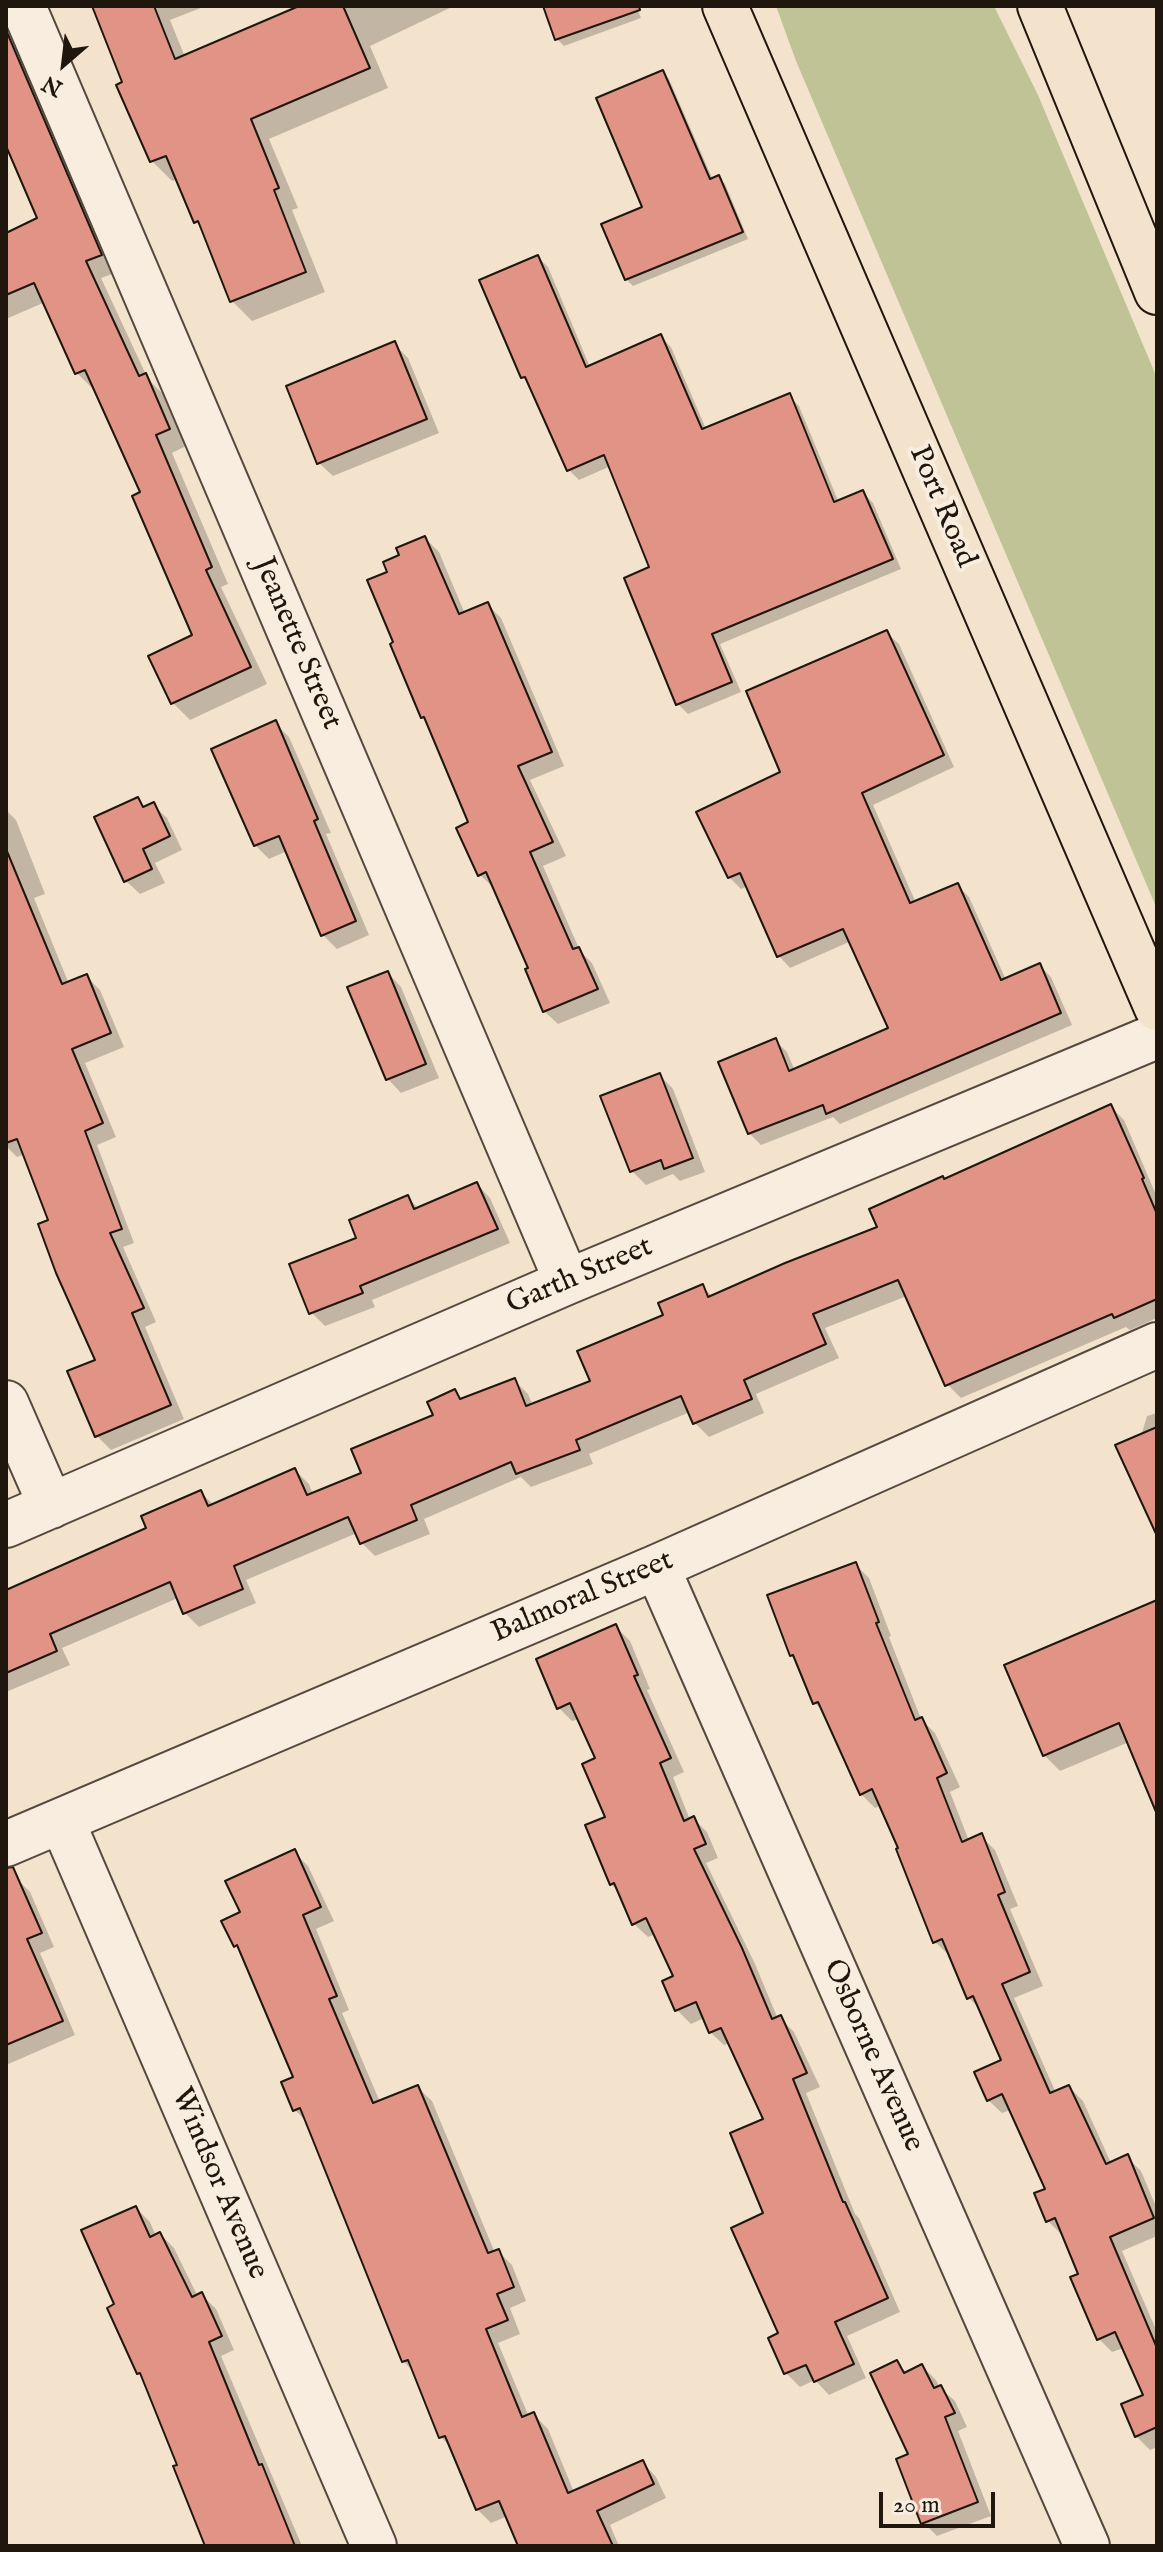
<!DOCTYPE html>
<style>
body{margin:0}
#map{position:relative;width:1163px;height:2552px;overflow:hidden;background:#f4e3cc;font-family:"IM FELL English",serif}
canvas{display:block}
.frame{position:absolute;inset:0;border:8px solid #1f160e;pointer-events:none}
.north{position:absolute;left:24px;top:24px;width:80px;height:80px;-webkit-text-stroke:6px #f8edde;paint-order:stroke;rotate:208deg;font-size:22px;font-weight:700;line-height:32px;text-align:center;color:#1f160e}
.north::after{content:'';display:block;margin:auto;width:28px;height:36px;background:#1f160e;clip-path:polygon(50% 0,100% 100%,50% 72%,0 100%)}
.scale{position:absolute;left:879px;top:2492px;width:116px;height:36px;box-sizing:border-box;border:4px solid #1f160e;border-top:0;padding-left:10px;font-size:24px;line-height:28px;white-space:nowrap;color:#1f160e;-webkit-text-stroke:6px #f8edde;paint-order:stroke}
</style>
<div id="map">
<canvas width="1163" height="2552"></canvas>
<div class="frame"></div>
<div class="north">N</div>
<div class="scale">20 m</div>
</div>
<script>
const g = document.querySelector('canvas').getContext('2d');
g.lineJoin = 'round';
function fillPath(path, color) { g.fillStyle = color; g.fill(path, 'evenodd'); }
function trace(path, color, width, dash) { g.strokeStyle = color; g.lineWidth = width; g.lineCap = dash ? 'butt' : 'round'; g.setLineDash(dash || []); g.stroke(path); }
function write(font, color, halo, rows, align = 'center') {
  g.font = font + ' "IM FELL English",serif'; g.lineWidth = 8; g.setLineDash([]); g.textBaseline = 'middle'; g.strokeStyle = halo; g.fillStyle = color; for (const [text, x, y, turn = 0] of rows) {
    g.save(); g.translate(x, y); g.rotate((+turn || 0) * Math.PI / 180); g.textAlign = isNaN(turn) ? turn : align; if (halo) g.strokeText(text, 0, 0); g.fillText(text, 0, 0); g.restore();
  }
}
fillPath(new Path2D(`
 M776,6H994L1038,95L1157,378V909L796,61Z`), '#bfc395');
fillPath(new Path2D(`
 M95,6H206L170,20L185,57L304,6H454L370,46L388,88L269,139L298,208L292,210L325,292L252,321L232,301L203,229L196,222L178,179L172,181L152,161Z
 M546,6H636L641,18L564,46L557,39Z
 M8,38L25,55L118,272L101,278L148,379L162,393L186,446L172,453L228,584L221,587L267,684L190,720L173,703L151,657L194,636L143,493L96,389L94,390L77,373L43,303L6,319V235L40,219L6,140V40Z
 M662,72L669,79L713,180L719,178L725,184L748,239L633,286L626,279L645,208Z
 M538,257L548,267L590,367L661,337L671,347L706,429L789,396L799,406L839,503L863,493L873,503L901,569L720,644L741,692L688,714L678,704L652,568L611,466L579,480L569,470L532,386L523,377Z
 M394,344L408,358L439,433L333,476L319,463Z
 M425,538L439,552L465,614L487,604L501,618L564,766L530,780L566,856L543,866L580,951L592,963L610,1003L558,1024L544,1011L531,969L494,888L480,875L471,823L428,722L423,716L396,643L389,573L402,556Z
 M887,633L899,644L954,767L873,805L916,903L957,885L969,897L1006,980L1040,966L1051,977L1072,1025L840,1124L833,1117L761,1145L749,1133L776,1041L787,1052L795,1071L890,1030L849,942L790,968L779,956L748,886L741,889L729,877L783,773Z
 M275,723L289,737L331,833L326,834L369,935L337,949L323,935L287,851L269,859L255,845Z
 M137,800L146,808L153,805L167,818L182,850L155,863L165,883L140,894L126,881Z
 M6,810L16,820L45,894L34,898L69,984L87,977L100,990L124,1047L85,1063L116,1137L97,1145L134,1243L123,1247L156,1322L145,1327L184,1419L111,1450L97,1436V1361L51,1222L25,1154L17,1157L6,1146Z
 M388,973L401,987L439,1078L401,1093L388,1079Z
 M660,1075L673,1089L705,1172L680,1181L673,1174L646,1185L632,1171Z
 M1111,1107L1124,1120L1157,1197V1318L1130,1330L1126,1327L961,1398L947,1384L907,1296L825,1328L839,1358L756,1394L764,1413L709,1437L695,1423L690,1412L589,1454L593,1464L531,1487L521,1477L424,1519L430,1534L375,1556L361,1542L357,1533L246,1580L256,1603L199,1627L185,1613L178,1598L62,1648L70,1665L6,1692V1592L149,1529L201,1493L214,1505L295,1470L309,1484L313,1495L364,1474L435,1416L455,1392L463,1400L514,1380L528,1394L533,1406L593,1382L702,1286L713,1297L880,1228L945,1181Z
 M477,1184L490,1198L510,1243L372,1300L375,1307L325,1326L311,1312L359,1239L408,1198L419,1209Z
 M1157,1413V1531L1141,1436L1147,1416Z
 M855,1564L869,1578L891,1636L889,1637L921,1719L935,1733L960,1787L950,1792L969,1841L981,1836L995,1850L1018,1906L1010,1909L1043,1986L1014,1998L1056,2093L1069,2087L1083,2101L1111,2163L1127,2157L1141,2171L1157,2209V2236L1122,2251L1157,2332V2447L1150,2450L1136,2436L1145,2396L1124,2348L1112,2352L1099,2339L1081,2275L1064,2233L1061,2234L1047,2220L1048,2190L1010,2110L1002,2113L988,2100L1004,2061L981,2010L969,1998L949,1955L935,1942L901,1849L882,1805L875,1808L861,1794L825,1713L815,1703L798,1662L791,1655Z
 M1157,1602V1793L1129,1742L1060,1771L1044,1755Z
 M616,1627L630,1641L650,1689L647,1690L684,1772L673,1777L690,1820L693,1818L707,1832L718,1858L706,1863L755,1964L778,2019L780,2018L794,2032L820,2087L806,2093L855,2214L859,2218L900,2312L847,2336L866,2378L829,2395L815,2380L800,2387L786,2373L770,2339L780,2334L765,2214L766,2120L730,2043L724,2045L710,2032L704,2018L691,2024L677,2010L676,1977L656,1934L648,1937L634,1924L620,1893L611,1884L608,1818L597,1759L579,1719L572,1721L559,1708Z
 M294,1852L308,1866L334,1921L316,1929L349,2010L342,2013L380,2102L418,2088L432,2101L495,2253L498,2251L512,2265L526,2301L510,2308L520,2334L498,2343L529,2417L534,2415L548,2429L574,2492L643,2463L656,2477L666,2498L610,2525L619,2546H521L508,2516L491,2523L477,2509L453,2449L441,2437L415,2373L403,2361L308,2123L295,2110V2078L242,1952L236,1946L243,1913Z
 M17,1879L30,1892L54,1947L40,1953L75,2035L6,2065V1883Z
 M136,2208L150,2222L156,2236L160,2234L174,2248L198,2297L202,2295L216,2309L234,2350L221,2356L302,2546H215L179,2466L145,2379L139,2373L117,2305Z
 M897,2363L907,2373L922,2366L936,2380L940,2388L955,2401L967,2427L958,2431L991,2516L937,2536L923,2522Z`), '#0003');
const building = new Path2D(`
 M92,6H154L175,59L299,6H343L370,68L251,119L279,188L274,190L306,272L230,302L198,221L194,223L166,156L150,162L116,85L122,82Z
 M543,6H639L640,10L555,40Z
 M6,30L102,255L86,261L139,376L146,373L170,429L156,435L212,567L206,570L251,667L171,704L148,656L192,635L132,496L140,492L85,370L75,374L34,283L6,295V233L37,218L6,146Z
 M663,70L710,179L719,175L743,232L625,280L601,224L642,207L596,98Z
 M538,255L586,367L661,334L702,429L790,393L834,502L863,490L893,559L712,634L732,682L676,705L624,578L649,567L604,455L567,471L525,377L521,378L479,280Z
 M395,341L427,419L317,464L286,386Z
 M425,536L459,614L488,602L552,752L518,766L553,842L530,852L573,949L579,947L598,989L543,1012L525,969L528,968L486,872L478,876L456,828L468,822L424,717L421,718L390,644L393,642L367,580L387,572L383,562L399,555L396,548Z
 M887,630L944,755L862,793L910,903L958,883L1001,980L1040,963L1061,1013L826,1114L823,1105L748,1134L718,1062L776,1038L789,1071L888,1028L843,929L777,957L740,873L728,878L696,812L780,772L746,691Z
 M276,720L318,819L314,821L356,921L321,936L279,836L254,846L211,749Z
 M138,797L143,807L154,802L170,836L143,849L152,869L124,882L94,817Z
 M6,849L62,984L87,974L111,1033L72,1049L103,1123L85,1131L122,1229L110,1233L144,1308L132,1313L171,1405L95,1437L67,1371L95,1360L56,1273L38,1224L48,1220L17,1139L6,1143Z
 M388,971L426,1064L386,1080L347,987Z
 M660,1073L693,1158L664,1169L661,1160L630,1172L600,1096Z
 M1111,1104L1144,1178L1142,1179L1157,1214V1299L1114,1318L1112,1314L945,1386L898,1280L813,1314L826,1344L744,1380L752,1399L693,1424L681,1396L576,1440L580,1450L516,1474L511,1462L411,1505L417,1520L360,1544L348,1517L234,1566L243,1589L183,1614L170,1582L50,1634L57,1651L6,1673V1590L146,1528L141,1516L201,1490L208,1506L295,1468L307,1495L361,1473L351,1449L433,1415L427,1402L455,1389L460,1399L515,1378L526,1406L590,1381L577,1351L663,1315L658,1303L703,1284L708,1297L785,1263L877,1227L869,1209L943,1176L944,1179Z
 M477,1182L498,1229L360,1286L363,1293L309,1314L289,1264L356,1238L349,1220L408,1195L414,1209Z
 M1157,1427V1536L1115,1445Z
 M856,1562L879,1622L876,1623L915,1720L922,1717L947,1773L937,1778L962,1842L982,1833L1005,1892L998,1895L1030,1972L1002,1984L1050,2093L1069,2085L1106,2164L1128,2154L1154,2218L1110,2237L1157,2348V2427L1135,2437L1121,2404L1143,2395L1115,2332L1097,2340L1070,2277L1078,2274L1055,2218L1046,2222L1034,2193L1045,2189L1002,2094L987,2101L974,2072L1001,2060L973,1996L967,1999L942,1939L933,1943L896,1849L898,1848L872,1789L860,1795L818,1702L813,1704L793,1655L790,1656L767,1595Z
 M1157,1600V1812H1156L1119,1723L1043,1756L1004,1665Z
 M616,1624L638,1675L634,1676L671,1758L660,1763L684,1821L694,1816L706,1844L694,1849L742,1948L772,2019L781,2015L807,2073L793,2079L843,2202H845L888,2298L835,2322L854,2364L814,2382L806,2365L784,2374L768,2338L778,2333L731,2228L763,2213L730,2133L763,2119L721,2028L709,2033L696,2002L675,2011L662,1981L673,1976L646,1918L632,1925L614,1883L610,1885L585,1825L605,1817L582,1764L595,1758L570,1703L557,1709L536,1659Z
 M295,1849L321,1907L303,1915L337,1996L329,1999L373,2103L418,2085L488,2253L499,2249L514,2287L497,2294L508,2320L486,2329L522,2417L534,2412L568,2493L643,2460L654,2484L597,2511L613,2546H518L499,2501L476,2510L445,2436L439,2438L408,2360L402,2362L300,2108L293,2111L281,2082L293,2077L237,1945L234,1947L221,1921L240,1912L225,1881Z
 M13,1867L42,1933L27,1939L63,2021L6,2045V1868Z
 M136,2206L150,2237L160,2232L192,2297L202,2292L222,2336L209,2342L259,2465L262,2464L295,2546H205L173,2466L177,2465L140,2373L137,2374L107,2308L114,2304L81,2230Z
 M897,2360L904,2373L922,2364L934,2388L941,2385L955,2413L945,2417L978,2502L921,2524L896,2459L908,2454L870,2373Z`);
fillPath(building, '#e19385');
trace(building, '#1f160e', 2);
const street = new Path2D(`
 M23,6L567,1282
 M6,1403L51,1506
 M6,1525L567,1282L1157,1036
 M657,1567L1087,2546
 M62,1821L374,2546
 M6,1844L657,1567L1157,1345`);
const highway = new Path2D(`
 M725,6L1157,1008
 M1040,6L1157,292`);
trace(street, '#54493e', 48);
trace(highway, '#1f160e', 48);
trace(street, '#f8edde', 44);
trace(highway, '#f4e3cc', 44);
write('30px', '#1f160e', '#f8edde', [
 ["Port Road",941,507,67],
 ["Jeanette Street",296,644,67],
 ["Garth Street",580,1277,-23],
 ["Balmoral Street",583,1598,-23],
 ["Osborne Avenue",872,2056,66],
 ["Windsor Avenue",218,2184,67]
]);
</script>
